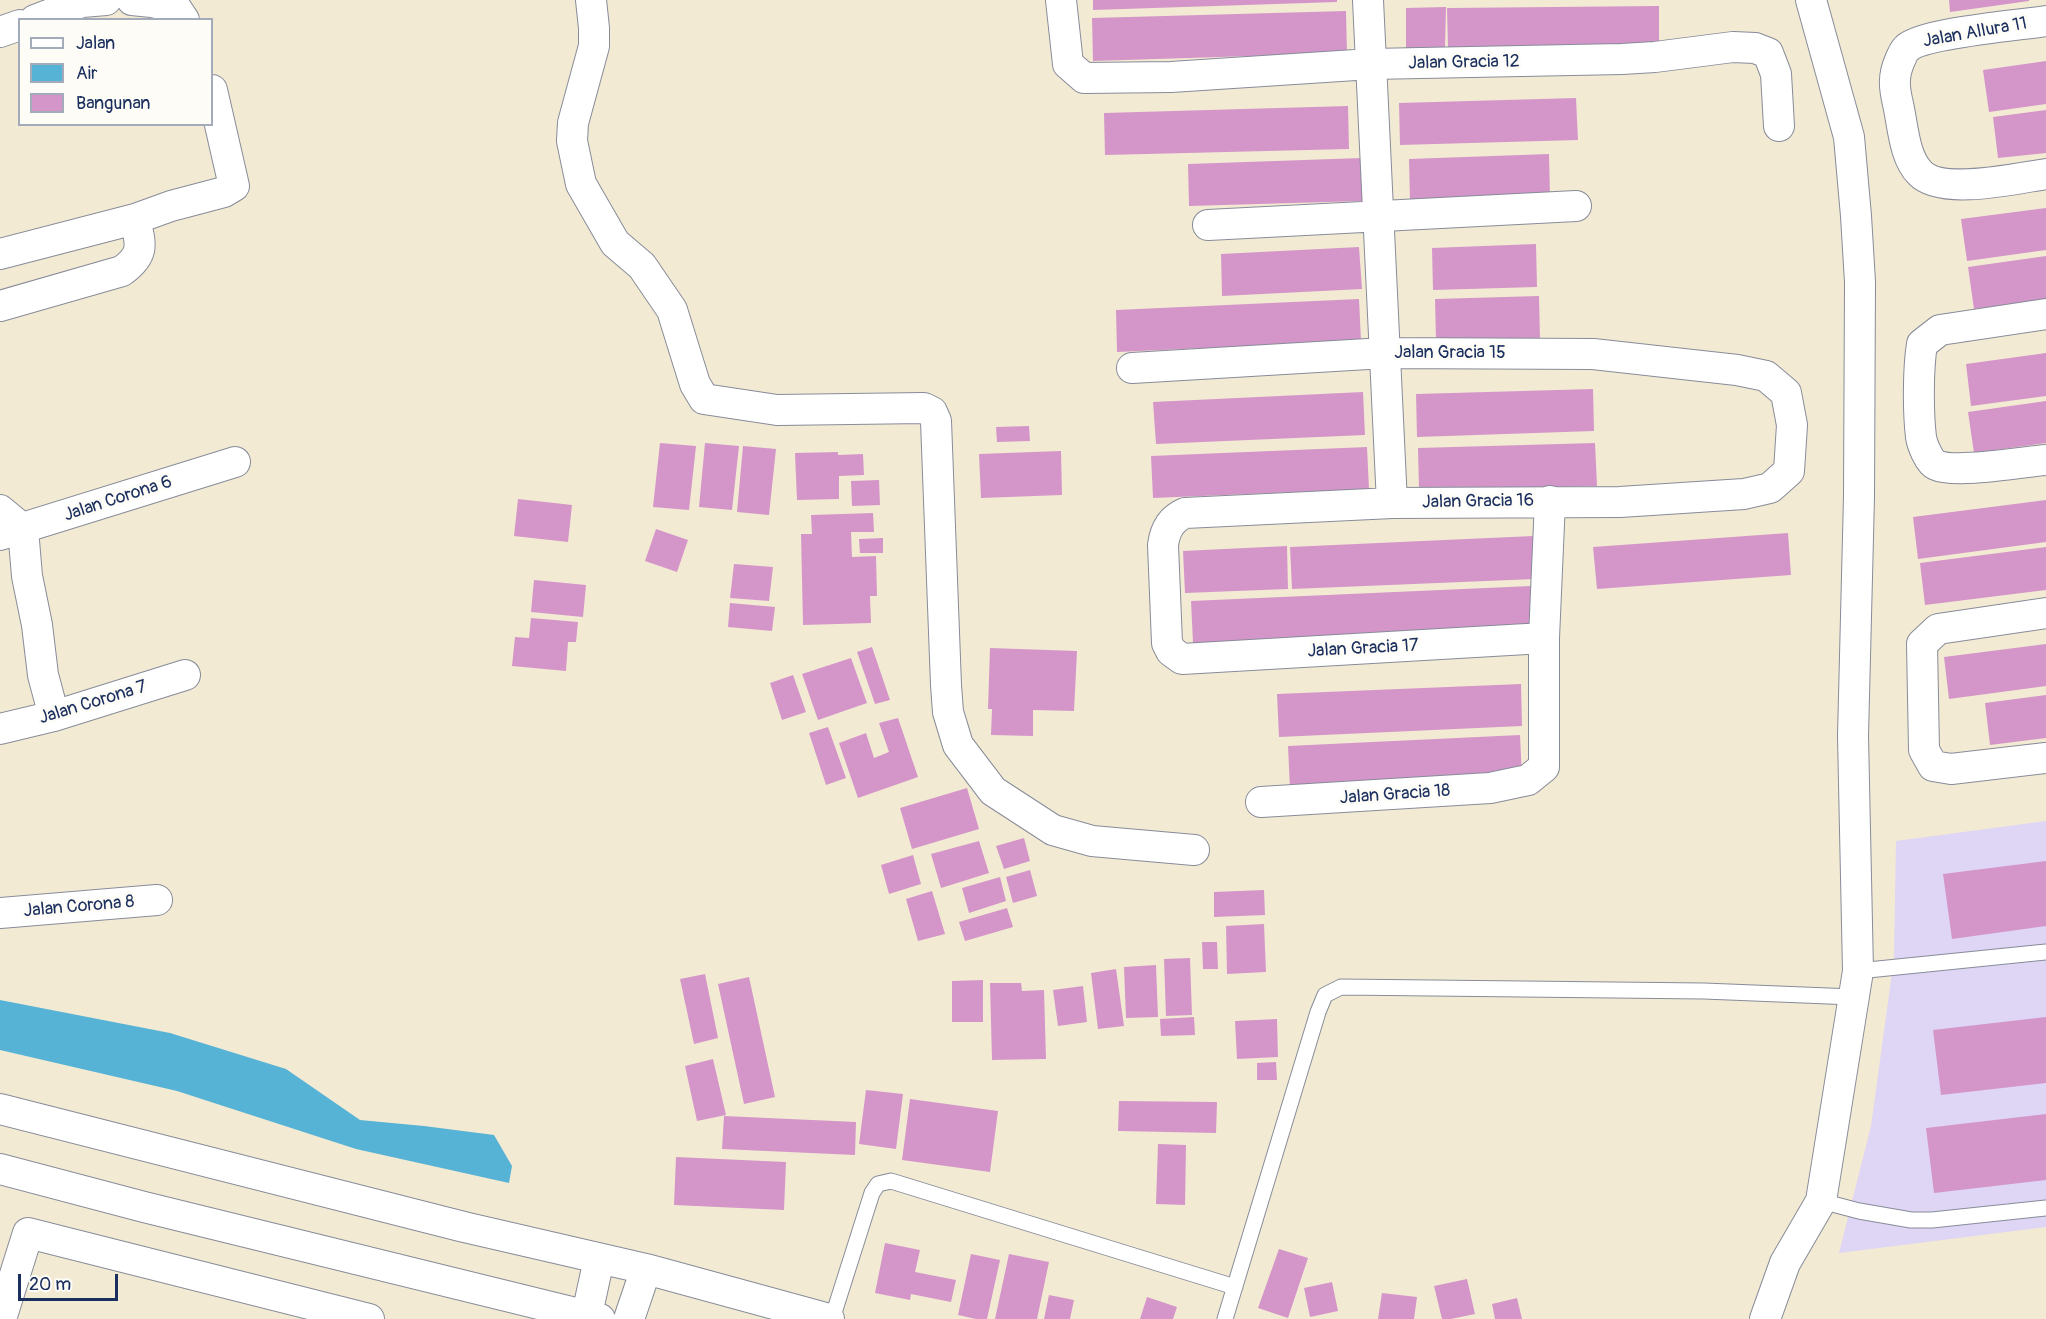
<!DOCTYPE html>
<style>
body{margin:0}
#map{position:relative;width:2046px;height:1319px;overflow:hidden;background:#f3ead4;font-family:Pangolin,sans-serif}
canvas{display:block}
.legend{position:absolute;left:18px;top:18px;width:195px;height:108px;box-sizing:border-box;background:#fdfcf7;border:2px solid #a3aaba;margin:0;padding:8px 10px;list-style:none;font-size:18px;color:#1b2f5e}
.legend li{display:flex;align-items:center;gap:12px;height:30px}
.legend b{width:30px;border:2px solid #a3aaba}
.scale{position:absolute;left:18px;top:1274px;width:100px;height:27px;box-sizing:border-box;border:3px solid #1b2f5e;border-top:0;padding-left:8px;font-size:18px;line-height:21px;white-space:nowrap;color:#1b2f5e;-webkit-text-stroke:4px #fdfcf7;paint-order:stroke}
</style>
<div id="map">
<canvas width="2046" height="1319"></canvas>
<ul class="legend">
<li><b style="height:8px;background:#fff"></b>Jalan</li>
<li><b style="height:16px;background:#57b3d5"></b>Air</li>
<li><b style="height:16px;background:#d496c9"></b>Bangunan</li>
</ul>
<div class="scale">20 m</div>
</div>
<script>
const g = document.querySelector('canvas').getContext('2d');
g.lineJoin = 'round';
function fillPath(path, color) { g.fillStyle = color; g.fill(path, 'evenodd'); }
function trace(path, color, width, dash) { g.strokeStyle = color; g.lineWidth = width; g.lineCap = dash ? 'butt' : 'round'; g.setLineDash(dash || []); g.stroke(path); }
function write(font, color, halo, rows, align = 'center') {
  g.font = font + ' Pangolin,sans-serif'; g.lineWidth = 6; g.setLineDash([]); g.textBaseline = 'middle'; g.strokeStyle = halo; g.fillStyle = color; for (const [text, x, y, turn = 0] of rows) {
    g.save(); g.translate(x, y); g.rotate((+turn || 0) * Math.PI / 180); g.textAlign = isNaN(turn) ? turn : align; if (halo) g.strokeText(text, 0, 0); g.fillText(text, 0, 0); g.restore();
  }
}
fillPath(new Path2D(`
 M2046,821V1227L1839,1253L1871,1126L1894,958L1896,841Z`), '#dfd5f5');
fillPath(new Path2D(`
 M0,1000L170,1033L286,1069L360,1120L424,1126L494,1135L512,1166L509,1183L356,1149L177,1091L0,1050Z`), '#57b3d5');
fillPath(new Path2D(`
 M1093,0H1337V2L1093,10Z
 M1949,0H2029V1L1950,12Z
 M1659,6V48L1448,50L1447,8Z
 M1446,7L1445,50H1406V8Z
 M1346,11L1347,53L1093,61L1092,18Z
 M2046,61V104L1989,112L1983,70Z
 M1576,98L1578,140L1400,145L1399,103Z
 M1348,106L1349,149L1105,155L1104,113Z
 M2046,110V153L1998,158L1993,117Z
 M1549,154L1550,197L1410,201L1409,159Z
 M1362,158L1363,201L1189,206L1188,164Z
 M2046,208V250L1967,261L1961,219Z
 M1536,244L1537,287L1433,290L1432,248Z
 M1359,247L1362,289L1222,296L1221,254Z
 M2046,256V299L1974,309L1968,267Z
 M1539,296L1540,339L1436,341L1435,299Z
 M1359,299L1361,341L1117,352L1116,310Z
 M2046,353V396L1971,406L1966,364Z
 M1593,389L1594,431L1417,437L1416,394Z
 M1363,392L1365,435L1156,444L1153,402Z
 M2046,401V443L1974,453L1968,412Z
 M1029,426L1030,441L997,442L996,427Z
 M660,443L696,446L689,510L653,507Z
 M705,443L739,446L732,510L699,507Z
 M1595,443L1597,486L1419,490L1418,448Z
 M743,446L776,449L769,515L737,512Z
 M1367,447L1369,489L1153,498L1151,456Z
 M1061,451L1062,495L981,498L979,454Z
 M838,452V455L863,454L864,475L839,476V499L797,500L795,453Z
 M879,480L880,505L852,506L851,481Z
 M518,499L572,505L568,542L514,536Z
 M2046,500V542L1918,559L1913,517Z
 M873,513L874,532H851L852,557L876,556L877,596H870L871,623L803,625L801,534H812L811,515Z
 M656,529L688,540L677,572L645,561Z
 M1788,533L1791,575L1597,589L1593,547Z
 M1533,536L1535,579L1292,589L1290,547Z
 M883,538V553H860L859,539Z
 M1287,546L1288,589L1185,593L1183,551Z
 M2046,547V590L1925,605L1920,563Z
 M734,564L773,567L769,601L730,598Z
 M534,580L586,585L583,617L531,612Z
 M1531,586L1533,628L1193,643L1191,601Z
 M730,603L775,607L772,631L728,627Z
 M531,618L578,622L576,642H568L566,671L512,666L515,637L529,638Z
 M2046,644V686L1949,699L1944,657Z
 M872,647L890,700L875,704L857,652Z
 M990,648L1077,651L1074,711L1033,710V736L991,735L992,709H988Z
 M851,658L867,703L818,720L802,674Z
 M793,675L806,712L782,720L770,683Z
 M1521,684L1522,726L1279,737L1277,694Z
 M2046,695V738L1990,745L1985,703Z
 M898,718L918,777L858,798L839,743L866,733L874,758L889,752L879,723Z
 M828,727L846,778L826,785L809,733Z
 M1520,735L1522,778L1290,789L1288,746Z
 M967,788L979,829L912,849L900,808Z
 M1024,838L1030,861L1004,869L996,846Z
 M979,841L989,873L941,888L931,854Z
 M913,855L921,884L889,894L881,865Z
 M2046,861V926L1952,939L1943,874Z
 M1030,870L1037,896L1013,903L1006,877Z
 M1000,877L1006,901L969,913L962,888Z
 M1264,890L1265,915L1214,917V892Z
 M932,891L945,934L918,941L906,899Z
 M1007,908L1013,927L965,941L959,922Z
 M1264,924L1266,972L1227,974L1226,926Z
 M1202,942H1217L1218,969H1203Z
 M1190,958L1192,1015L1166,1016L1164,959Z
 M1156,965L1158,1017L1126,1018L1124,967Z
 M1116,969L1124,1026L1098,1029L1091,973Z
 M705,974L718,1038L694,1044L680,979Z
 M749,977L775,1097L744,1104L718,984Z
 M983,980V1022H952V981Z
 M990,983H1021L1022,991L1044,990L1046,1059L992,1060Z
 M1083,986L1087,1022L1058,1026L1053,990Z
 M1194,1017L1195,1035L1161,1036L1160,1019Z
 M2046,1017V1083L1941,1095L1933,1030Z
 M1277,1019L1278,1057L1237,1059L1235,1021Z
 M713,1059L726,1115L697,1121L685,1066Z
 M1276,1062L1277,1080H1257V1063Z
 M866,1090L903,1094L896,1149L859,1144Z
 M910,1099L998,1111L990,1172L902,1160Z
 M1119,1101L1217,1102L1216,1133L1118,1131Z
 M2046,1114V1180L1934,1193L1926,1128Z
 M724,1116L856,1122L855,1155L722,1149Z
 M1158,1144L1186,1145L1185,1205L1156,1204Z
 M676,1157L786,1162L784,1210L674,1205Z
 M885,1243L920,1250L915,1272L956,1280L951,1302L911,1294L910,1300L875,1293Z
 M1279,1249L1308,1258L1288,1318L1258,1308Z
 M971,1254L1000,1260L987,1319H976L958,1315Z
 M1009,1254L1049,1262L1037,1319H995Z
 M1467,1279L1475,1314L1451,1319H1442L1434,1286Z
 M1332,1282L1338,1311L1310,1317L1304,1288Z
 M1382,1293L1417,1297L1414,1319H1378Z
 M1049,1295L1074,1300L1070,1319H1044Z
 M1147,1297L1177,1307L1173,1319H1140Z
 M1517,1298L1522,1319H1495L1492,1304Z`), '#d496c9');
const service = new Path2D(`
 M1858,971L2046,952
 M1821,1201L1859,1211L1911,1220H1932L2046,1208
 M832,1319L872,1193L878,1184L891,1181L1235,1287
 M1225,1319L1318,1012L1325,995L1341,987L1704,991L1853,997`);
const minor = new Path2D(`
 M132,0L152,2L176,8L184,20
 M591,0L594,28V46L573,123L572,141L581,184L615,243L642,266L672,310L695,384L704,399L777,410L924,408L932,412L936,421L946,685L948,712L958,745L993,791L1053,830L1092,841L1194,850
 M1061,0L1068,64L1084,78L1171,77L1371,64L1622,59L1655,57L1733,47L1755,48L1768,53L1776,74L1779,126
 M1368,0L1392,503
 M35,20L82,2L106,0
 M2046,21C2020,25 1923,33 1907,48C1904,50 1902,56 1900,60C1893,76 1894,87 1898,104C1903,126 1904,157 1920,173C1942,196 2018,178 2046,174
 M0,32L20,25
 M1208,225L1576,206
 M0,254L135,219L171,206L224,192L234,186L212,90
 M0,306L122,271C145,254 141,245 135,219
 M2046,314L1940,330L1922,344C1918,369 1918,412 1921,437C1922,444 1929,462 1936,465C1955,474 2023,462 2046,460
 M1132,368L1385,353L1593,354L1737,370L1766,376L1786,393L1792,425L1789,471L1770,488L1744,494L1620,502L1392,503L1185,513C1171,519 1165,530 1163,545L1167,643L1171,651L1182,659L1544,638
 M0,510L23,529L27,576L37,625L43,675L54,716
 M0,535L235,462
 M2046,613L1938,629L1922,644L1924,750L1933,766L1951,769L2046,758
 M0,729L54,716L185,675
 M1261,802L1490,788L1528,780L1544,767V638L1550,501
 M0,913L157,900
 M0,1109L464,1227L646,1269L829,1319
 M0,1169L144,1207L600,1319
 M1,1319L28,1233L369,1319
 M586,1319L599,1259
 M629,1319L646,1269
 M1765,1319L1785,1263L1821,1201L1858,971L1853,736L1859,497L1860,282L1856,216L1849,137L1811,0`);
trace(service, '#878c99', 17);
trace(minor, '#878c99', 32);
trace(service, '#fff', 15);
trace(minor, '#fff', 30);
write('18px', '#1b2f5e', '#fdfcf7', [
 ["Jalan Allura 11",1975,33,-10],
 ["Jalan Gracia 12",1464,63,-1],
 ["Jalan Gracia 15",1450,353],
 ["Jalan Corona 6",118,499,-18],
 ["Jalan Gracia 16",1478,502,-1],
 ["Jalan Gracia 17",1363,649,-3],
 ["Jalan Corona 7",93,703,-17],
 ["Jalan Gracia 18",1395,795,-4],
 ["Jalan Corona 8",79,907,-5]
]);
</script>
